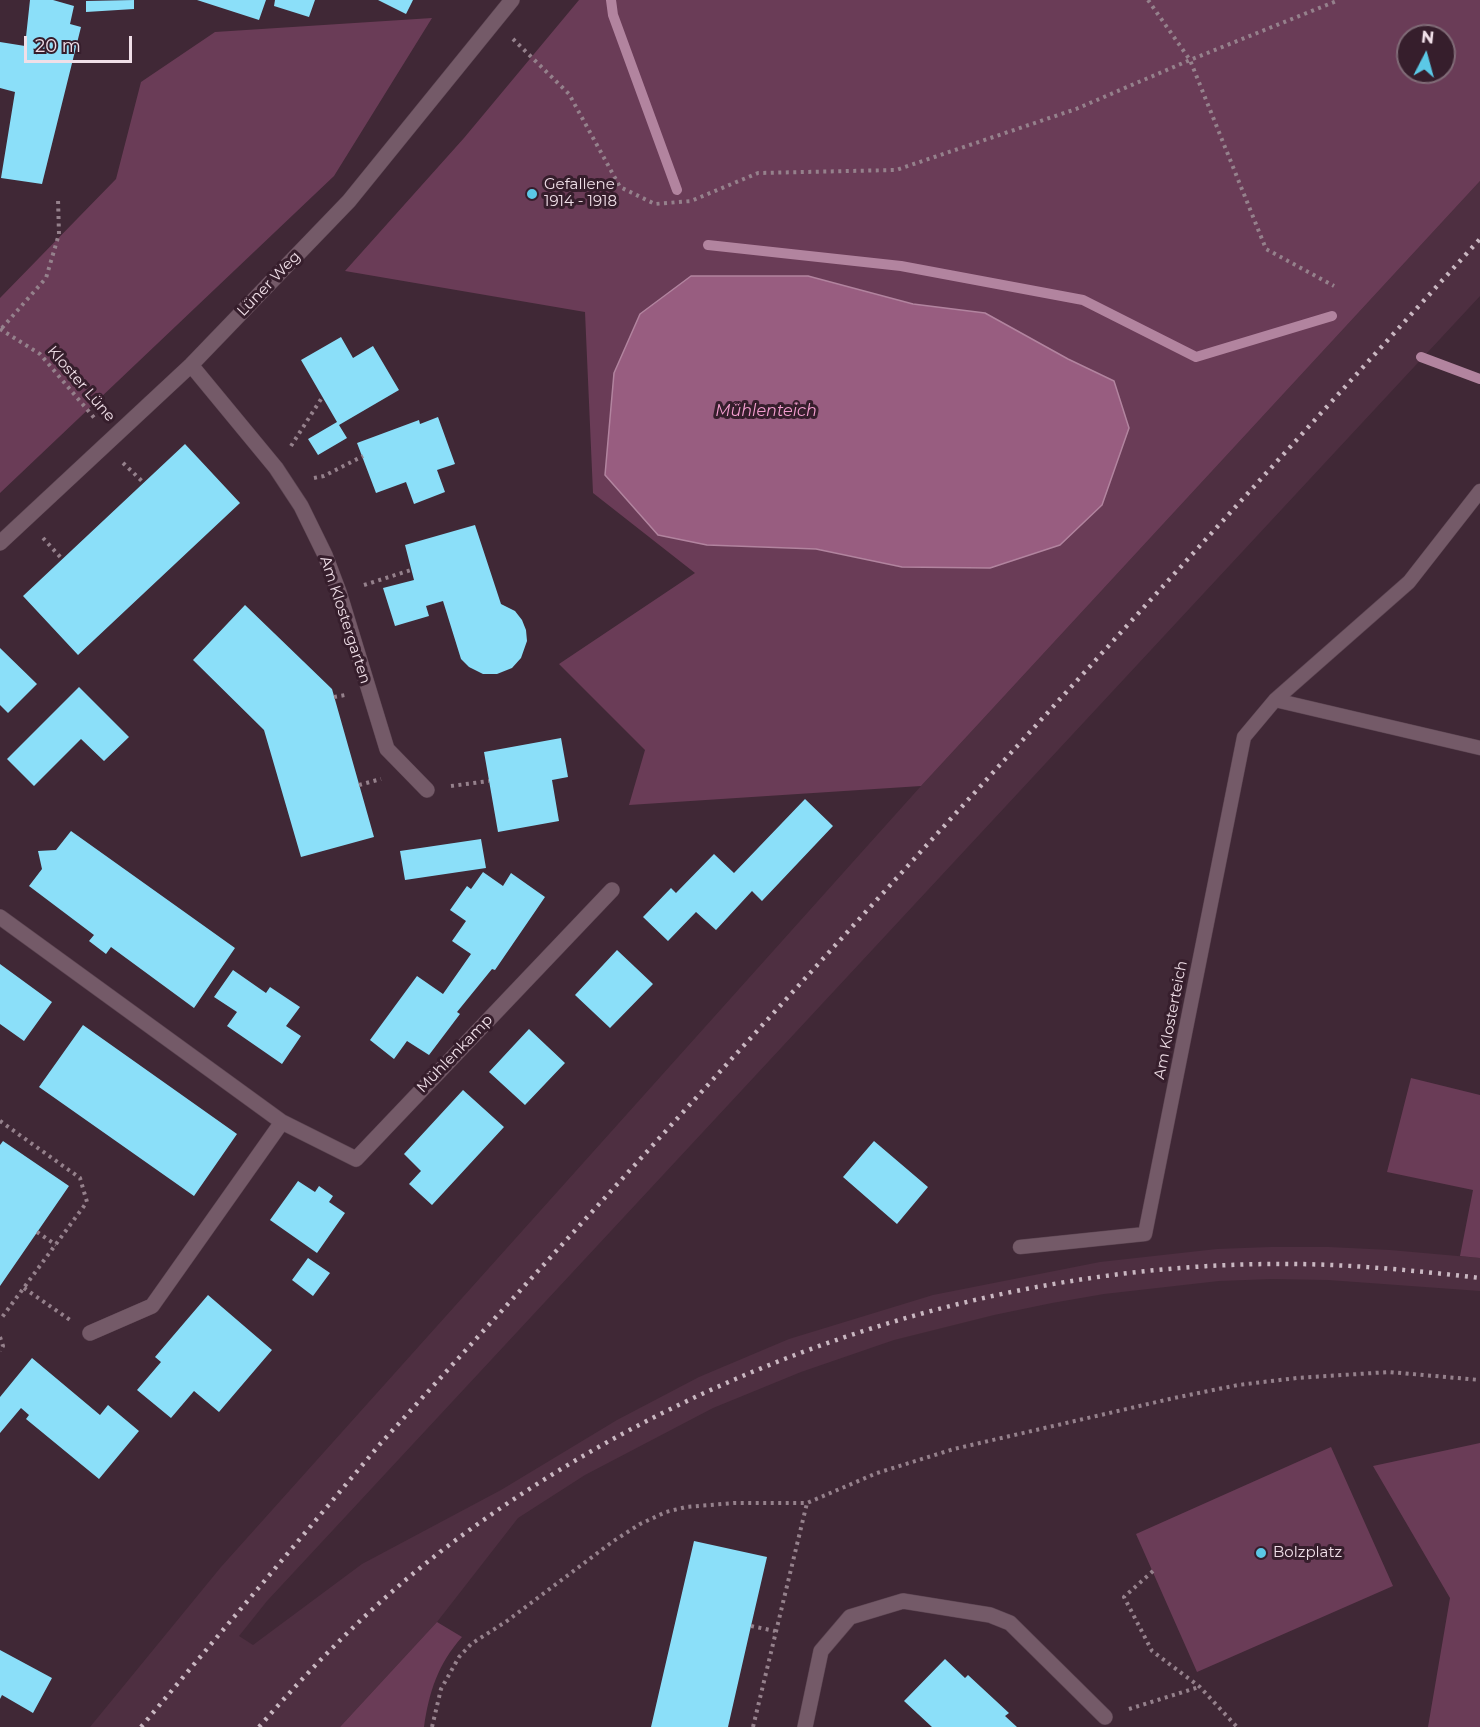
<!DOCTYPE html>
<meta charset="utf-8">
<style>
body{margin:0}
#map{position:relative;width:1480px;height:1727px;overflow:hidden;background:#402836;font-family:Montserrat,sans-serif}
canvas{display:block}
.north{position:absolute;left:1396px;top:24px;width:60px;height:60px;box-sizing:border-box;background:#361e2c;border:2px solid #806b77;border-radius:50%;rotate:6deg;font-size:16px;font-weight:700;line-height:24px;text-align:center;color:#f0dfe8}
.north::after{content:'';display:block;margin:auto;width:21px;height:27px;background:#5bc8e6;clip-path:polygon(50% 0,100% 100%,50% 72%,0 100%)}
.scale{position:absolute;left:24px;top:36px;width:108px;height:27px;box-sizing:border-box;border:3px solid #f0dfe8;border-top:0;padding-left:8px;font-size:18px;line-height:21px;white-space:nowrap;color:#f0dfe8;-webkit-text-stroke:4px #361e2c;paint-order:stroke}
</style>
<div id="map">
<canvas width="1480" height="1727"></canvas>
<div class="north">N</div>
<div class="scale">20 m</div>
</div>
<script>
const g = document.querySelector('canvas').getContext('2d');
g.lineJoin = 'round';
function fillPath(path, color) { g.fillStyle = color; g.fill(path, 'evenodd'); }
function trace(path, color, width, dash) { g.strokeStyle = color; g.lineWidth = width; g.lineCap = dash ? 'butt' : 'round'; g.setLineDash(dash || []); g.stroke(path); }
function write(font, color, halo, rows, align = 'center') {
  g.font = font + ' Montserrat,sans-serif'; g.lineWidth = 6; g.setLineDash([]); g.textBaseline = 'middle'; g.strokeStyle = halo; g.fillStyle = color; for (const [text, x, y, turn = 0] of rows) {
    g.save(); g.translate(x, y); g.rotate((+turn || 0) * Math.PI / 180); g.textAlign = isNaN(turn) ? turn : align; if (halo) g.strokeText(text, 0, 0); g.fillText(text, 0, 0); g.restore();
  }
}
fillPath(new Path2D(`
 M1480,181V296L267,1601L239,1636L253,1645L362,1564L501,1490L617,1420L699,1377L789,1339L933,1295L1100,1262L1217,1249L1271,1247H1329L1390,1250L1480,1258V1291L1328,1280L1272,1279L1219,1281L1104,1294L1052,1303L994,1315L894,1340L801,1372L713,1408L585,1475L518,1518L437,1622L340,1727H90L221,1567L921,786Z`), '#4e2f41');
fillPath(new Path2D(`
 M579,0H1480V181L921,786L629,805L645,750L559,664L695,573L593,493L585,312L345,271L464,138ZM1408,36H1444V72H1408ZM691,276H808L913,304L1068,359L1114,381L1060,545L990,568L902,567L816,549L707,545L614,373L640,314Z
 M432,18L334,176L0,493V298L116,179L141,82L215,32Z
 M1411,1078L1480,1095V1258L1460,1256L1473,1190L1387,1172Z
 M1480,1443V1727H1428L1450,1598L1373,1466Z
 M1331,1447L1393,1586L1197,1672L1136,1534Z
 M437,1622L462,1637C438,1664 429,1692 424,1727H340Z`), '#6a3c57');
const water = new Path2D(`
 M691,276H808L913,304L985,313L1068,359L1114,381L1129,428L1102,505L1060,545L990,568L902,567L816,549L707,545L658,535L605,475L614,373L640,314Z`);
fillPath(water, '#985d80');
trace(water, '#b2849f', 1.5);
trace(new Path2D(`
 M611,0L613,15L677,190
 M708,245L901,266L1083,300L1196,357L1332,316
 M1421,357L1480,379`), '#b2849f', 10);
fillPath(new Path2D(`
 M30,0H53L74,6L70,24L81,27L42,184L1,178L15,92L0,88V42L25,46Z
 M134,0V9L86,12V1Z
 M197,0H266L259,20Z
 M275,0H315L309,17L274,6Z
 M378,0H413L406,14Z
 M341,337L353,358L373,346L399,390L339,425L347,438L318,455L308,439L337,422L301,360Z
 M438,417L455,464L437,470L445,492L414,504L406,482L376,493L357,443L419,420L420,424Z
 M185,444L240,503L78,655L23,596Z
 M475,525L501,604L515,611L522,620L526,630L527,641L521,658L512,668L497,674H483L469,667L461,659L443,601L426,606L429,616L395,626L383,588L414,580L405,545Z
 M245,605L332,689L374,837L301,857L264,730L193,660Z
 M0,648L37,684L8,713L0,705Z
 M79,687L129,737L104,761L81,739L34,786L7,759Z
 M561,738L568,777L552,780L559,821L498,832L484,752Z
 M805,799L833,826L762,901L752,891L716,930L696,912L668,941L643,917L671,888L676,893L714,854L734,873Z
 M71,831L235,948L194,1008L111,947L106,954L89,941L94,935L29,886L42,869L38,851L56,850Z
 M481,839L486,868L405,880L400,851Z
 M483,872L503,886L511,873L545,897L495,970L492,969L457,1012L460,1014L429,1055L407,1041L394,1059L370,1040L417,976L443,994L471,954L452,941L466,921L450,910L467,886L471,889Z
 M617,950L653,984L610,1028L575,995Z
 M0,964L52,1002L24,1041L0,1024Z
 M233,970L266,993L270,987L300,1007L286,1026L301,1036L282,1064L227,1026L237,1012L214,997Z
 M83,1025L237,1134L194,1196L39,1087Z
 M529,1029L565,1063L525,1105L489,1072Z
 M463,1090L504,1127L432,1205L409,1184L421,1171L404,1154Z
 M3,1141L69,1186L0,1286V1145Z
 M874,1141L928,1187L897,1224L843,1177Z
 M298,1181L315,1192L319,1186L333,1196L329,1202L345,1213L317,1253L270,1220Z
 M308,1258L330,1273L313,1296L292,1280Z
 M208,1295L272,1350L219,1412L194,1391L171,1418L137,1390L161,1362L155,1357Z
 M32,1358L100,1415L108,1405L139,1431L99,1479L26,1419L29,1415L21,1408L0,1433V1397Z
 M694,1541L767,1557L751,1626L728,1727H651Z
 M0,1650L52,1678L33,1713L2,1695L0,1699Z
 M945,1659L965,1678L968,1675L1009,1713L1005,1716L1017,1727H932L904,1701Z`), '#8bdff9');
const service = new Path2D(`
 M1275,700L1480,748
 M1020,1247L1145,1234L1244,737L1275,700L1409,582L1480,491`);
const minor = new Path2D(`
 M191,365L276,468L301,506L325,555L339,592L387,749L427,790
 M0,543L191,365L349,201L512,0
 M0,917L282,1122L356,1159L612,890
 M90,1333L152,1306L282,1122
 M805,1727L821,1651L850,1617L903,1601L990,1615L1010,1623L1105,1717`);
trace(service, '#5c4552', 15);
trace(minor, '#5c4552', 16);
trace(new Path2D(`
 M1148,0L1190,60L1266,249L1334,286
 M513,39L569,94L620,187L655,204L691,201L758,173L896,170L1076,109L1190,60L1339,0
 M2,328L46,278L59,234L58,199
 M0,329L40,354L96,420
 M291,446L323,396
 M123,463L144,483
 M314,478L324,476L363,456
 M43,538L63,560
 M364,585L411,570
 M334,697L345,695
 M359,785L381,779
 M451,786L489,781
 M0,1121L80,1178L87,1202L0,1320
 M37,1232L56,1245
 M24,1288L70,1320
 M0,1337L3,1346L0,1351
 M1153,1571L1124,1597L1152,1651L1200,1687L1237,1727
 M751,1626L775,1631
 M1129,1709L1199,1687
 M432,1727L441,1689L459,1657L471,1644L507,1621L612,1542L640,1524L666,1512L686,1507L734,1503H807L877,1473L954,1449L1174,1398L1238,1385L1297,1378L1389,1372L1480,1380
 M753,1727L807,1503`), '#95818c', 4, [3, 4.5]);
trace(service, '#745a68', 14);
trace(minor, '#745a68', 15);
trace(new Path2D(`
 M141,1727L381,1443L1480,239
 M259,1727C314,1664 373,1604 440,1552C674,1372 974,1267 1269,1264C1339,1263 1411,1270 1480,1278`), '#c9b7c1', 4.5, [3, 6]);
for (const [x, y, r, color] of [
 [532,194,6,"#5bc8e6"],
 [1261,1553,6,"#5bc8e6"]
]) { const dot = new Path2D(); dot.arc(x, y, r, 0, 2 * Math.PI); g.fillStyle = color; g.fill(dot); trace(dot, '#361e2c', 2); }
write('15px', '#f0dfe8', '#361e2c', [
 ["Gefallene",544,185],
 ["1914 - 1918",544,202],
 ["Bolzplatz",1273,1553]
], 'left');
write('15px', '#f0dfe8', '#361e2c', [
 ["Lüner Weg",269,284,-46],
 ["Kloster Lüne",81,384,49],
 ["Am Klostergarten",345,620,72],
 ["Am Klosterteich",1171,1020,-79],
 ["Mühlenkamp",455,1054,-46]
]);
write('italic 16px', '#f49ed0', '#361e2c', [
 ["Mühlenteich",766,411]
]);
</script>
